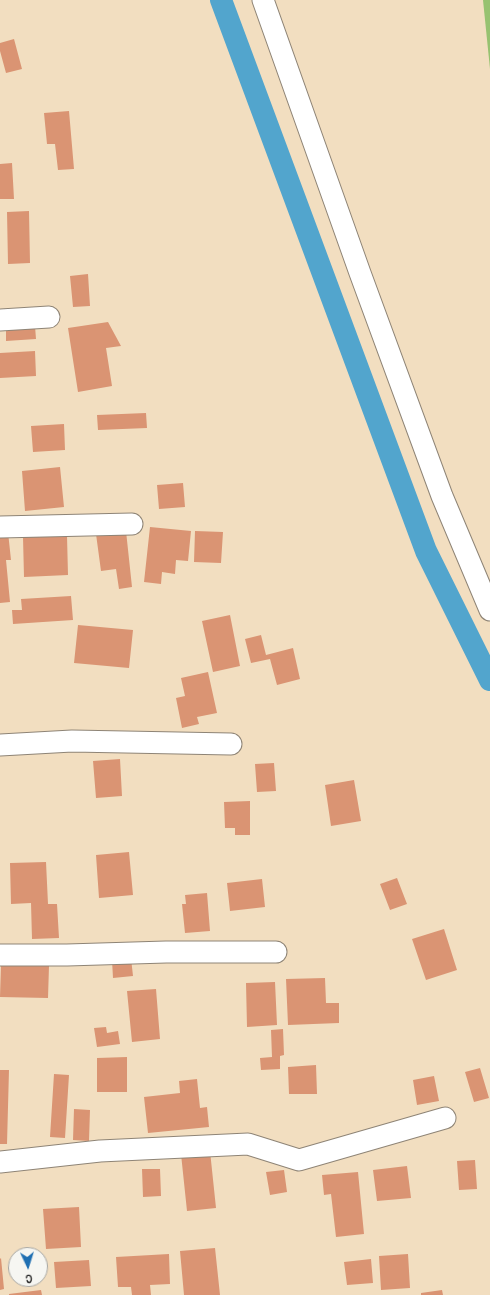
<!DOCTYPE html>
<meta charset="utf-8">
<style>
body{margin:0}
#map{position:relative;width:490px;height:1295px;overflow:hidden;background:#f2dec0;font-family:Pangolin,sans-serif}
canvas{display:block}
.north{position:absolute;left:8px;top:1247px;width:40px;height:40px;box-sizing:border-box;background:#f6f6f2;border:1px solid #a5a5a2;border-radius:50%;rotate:176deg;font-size:11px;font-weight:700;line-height:16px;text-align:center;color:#2b2b2b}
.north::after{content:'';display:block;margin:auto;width:14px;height:18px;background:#1f6fb2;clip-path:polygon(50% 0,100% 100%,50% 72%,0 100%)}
</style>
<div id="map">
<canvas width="490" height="1295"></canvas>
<div class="north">С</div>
</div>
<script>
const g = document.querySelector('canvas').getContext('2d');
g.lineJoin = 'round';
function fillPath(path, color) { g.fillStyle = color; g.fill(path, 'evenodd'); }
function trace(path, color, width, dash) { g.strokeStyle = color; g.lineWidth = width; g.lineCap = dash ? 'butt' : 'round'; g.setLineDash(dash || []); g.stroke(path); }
fillPath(new Path2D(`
 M483,0H490V69Z`), '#97c270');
trace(new Path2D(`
 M221,0L426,551L490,680`), '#52a5cd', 22);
fillPath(new Path2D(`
 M14,39L22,69L6,73L0,51V43Z
 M69,111L74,169L58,170L55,144H47L44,113Z
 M12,163L14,199H0V164Z
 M29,211L30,263L8,264L7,212Z
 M88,274L90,306L73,307L70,276Z
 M108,322L121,346L106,348L112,386L78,392L68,328Z
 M35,326L36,339L6,341V327Z
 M35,351L36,376L0,378V353Z
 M146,413L147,428L98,430L97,415Z
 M64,424L65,450L33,452L31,426Z
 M60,467L64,507L25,511L22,471Z
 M183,483L185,507L159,509L157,485Z
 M150,527L191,531L188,561L176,560L175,574L162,572L161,584L144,582Z
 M126,531L132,587L119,589L116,569L101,571L96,534Z
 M195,531L223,532L221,563L194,562Z
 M8,532L11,560H6L10,602L0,603V533Z
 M67,536L68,575L24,577L23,537Z
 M71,596L73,620L13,624L12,610H22L21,599Z
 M230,615L240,666L213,672L202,621Z
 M78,625L133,630L129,668L74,663Z
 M261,635L266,655L293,648L300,679L277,685L270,659L251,663L245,639Z
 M208,672L217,713L197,717L199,724L182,728L176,698L185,696L181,678Z
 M120,759L122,796L96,798L93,761Z
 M274,763L276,791L257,792L255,764Z
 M354,780L361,821L331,826L325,785Z
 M250,801V835H235V828H225L224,802Z
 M129,852L133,895L99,898L96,855Z
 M46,862L48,904H57L59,938L32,939L31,903L11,904L10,863Z
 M397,878L407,904L390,910L380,884Z
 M262,879L265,907L230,911L227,883Z
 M207,893L210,931L185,933L182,904H186L185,895Z
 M444,929L457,970L426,980L412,939Z
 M131,958L133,976L113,978L112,960Z
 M1,965L49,966L48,998L0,997Z
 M325,978L326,1003H339V1023L288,1025L286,979Z
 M275,982L277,1025L247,1027L246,983Z
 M156,989L160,1039L132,1042L127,991Z
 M106,1027L107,1033L118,1031L120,1044L97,1047L94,1028Z
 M283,1029L284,1055L280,1056V1069L261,1070L260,1058L272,1057L271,1030Z
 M127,1057V1092H97V1058Z
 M316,1065L317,1094H289L288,1067Z
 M480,1068L489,1098L474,1102L465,1072Z
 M0,1070H9L7,1144H0Z
 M54,1074L69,1075L65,1138L50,1137Z
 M434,1076L439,1101L417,1105L413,1080Z
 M197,1079L200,1108L207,1107L209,1127L148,1133L144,1097L180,1093L179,1081Z
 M74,1109L90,1110L89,1141L73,1140Z
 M210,1151L216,1208L187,1211L181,1154Z
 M475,1160L477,1189L459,1190L457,1161Z
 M407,1166L411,1198L377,1201L373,1170Z
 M142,1169H160L161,1196L143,1197Z
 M284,1170L287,1192L270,1195L266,1172Z
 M358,1172L364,1234L336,1237L331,1194L324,1195L322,1175Z
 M79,1207L81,1247L46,1249L43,1209Z
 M215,1248L220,1295H184L180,1251Z
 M169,1254L170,1284L150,1285L151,1295H132L131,1287H118L116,1257Z
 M408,1254L410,1288L381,1290L379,1256Z
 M1,1258L4,1289L0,1290V1259Z
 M371,1259L373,1283L347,1285L344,1262Z
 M89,1260L91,1286L56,1288L54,1262Z
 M41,1290L42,1295H9V1294Z
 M442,1290L443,1295H421V1293Z`), '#da9473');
const minor = new Path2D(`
 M263,0L360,273L442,496L490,610
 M0,320L49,317
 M0,527L132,524
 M0,745L72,741L231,744
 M0,955H67L166,952H276
 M0,1162L100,1151L248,1144L299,1160L445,1118`);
trace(minor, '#8e8476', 23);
trace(minor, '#fff', 21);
</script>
